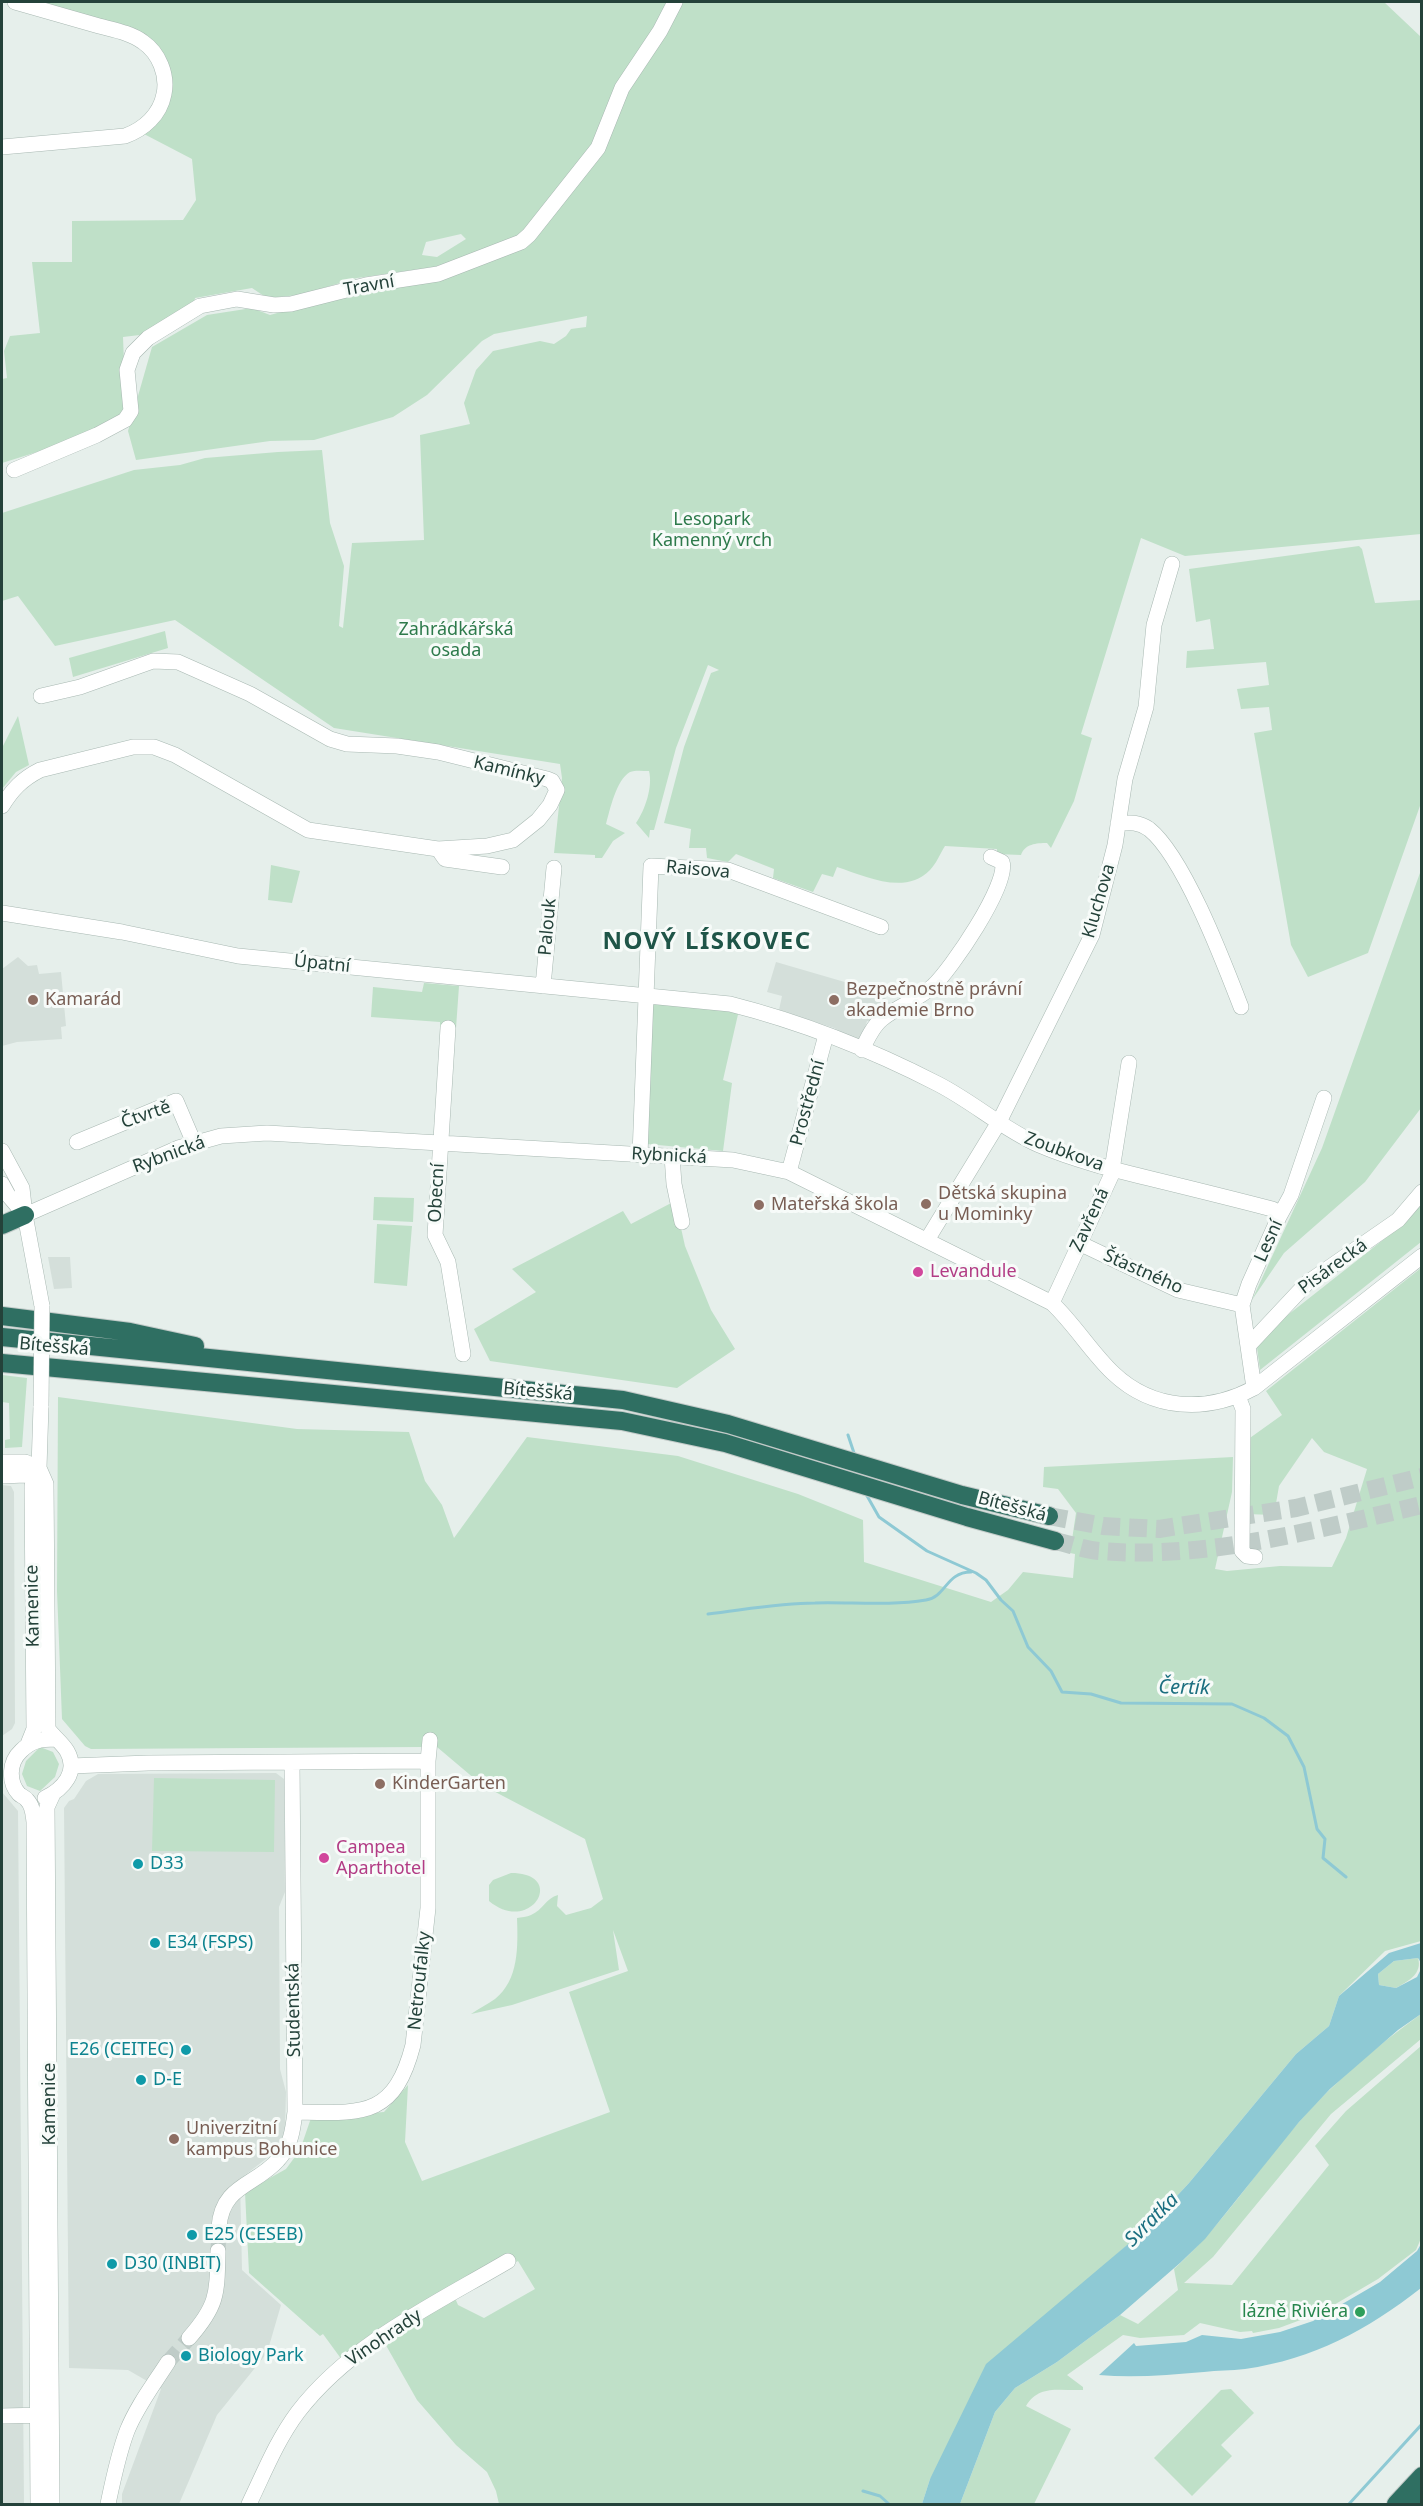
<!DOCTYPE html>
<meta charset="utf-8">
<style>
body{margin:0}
#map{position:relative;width:1423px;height:2506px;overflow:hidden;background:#e6efeb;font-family:"Noto Sans",sans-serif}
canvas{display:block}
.frame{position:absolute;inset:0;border:3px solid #24423a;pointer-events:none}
</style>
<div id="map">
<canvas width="1423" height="2506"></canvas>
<div class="frame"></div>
</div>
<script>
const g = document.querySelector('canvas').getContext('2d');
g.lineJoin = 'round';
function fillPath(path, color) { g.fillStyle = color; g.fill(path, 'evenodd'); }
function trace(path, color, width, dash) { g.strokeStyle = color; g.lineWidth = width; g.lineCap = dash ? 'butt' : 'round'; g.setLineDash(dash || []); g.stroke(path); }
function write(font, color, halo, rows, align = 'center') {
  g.font = font + ' "Noto Sans",sans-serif'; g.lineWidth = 6; g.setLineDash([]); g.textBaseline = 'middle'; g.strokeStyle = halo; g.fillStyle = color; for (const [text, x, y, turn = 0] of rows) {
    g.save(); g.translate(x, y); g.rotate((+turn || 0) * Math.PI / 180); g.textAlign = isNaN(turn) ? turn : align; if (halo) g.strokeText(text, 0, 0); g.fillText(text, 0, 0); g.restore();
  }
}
fillPath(new Path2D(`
 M18,957L28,966L37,965L39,974L61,972L66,1026L61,1027L62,1039L17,1042L2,1046V969Z
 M776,962L879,992L895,1008L880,1016L872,1015L870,1021H867L862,1038L857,1040L834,1028L779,1010L782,996L767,992Z
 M48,1257H70L72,1288L54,1289Z
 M2,1485L11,1486L14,1492L15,1723L12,1729L2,1736Z
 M276,1773L284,1779L285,1892L279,1907L280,2069L286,2092L285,2130L280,2148L240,2179L242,2270L281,2305L267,2353L217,2415L179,2504H122V2494L161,2389L128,2370L69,2368L64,1808L69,1801L74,1799L86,1781L98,1774Z
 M2,1792L18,1811L24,2504H2Z`), '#d4dfda');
fillPath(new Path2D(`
 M38,2H670L596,143L519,235L497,247L434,267L357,278L299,295L267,298L252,288L195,298L193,310L148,334L123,337L126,414L85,437L2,463V379L7,378L4,351L10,336L40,333L32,262H72V221L183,220L196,200L192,159L144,134L157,123L163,53ZM461,234L466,239L437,257L422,255L426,242Z
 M679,2H1384L1421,37V534L1185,556L1141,538L1081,734L1092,738L1074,801L1051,848L1047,843C1036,843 1025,844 1021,855L997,854V849L945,846C940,854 936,864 930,870C905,896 865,876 837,867L833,877L822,874L813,892L773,878L774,869L736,854L728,862L707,858L706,848H689L691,829L664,823L684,747L711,673L719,670L708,665L676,748L654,830H650L649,838L636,823C645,810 653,787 649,771C643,771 635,770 630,772C616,780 610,810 606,824L625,833L613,841L602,858H595V855L554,853L562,778L560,764L334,728L175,620L55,646L18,596L2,601V513L134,470L180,465L205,458L278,452L322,450L330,523L344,566L339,626L343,628L352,543L424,540L420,435L470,424L464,403L476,370L493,351L540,341L554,344L566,336L571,329L586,327L587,316L494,334L482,341L427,395L393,417L314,440L270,441L136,460L128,431L152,347L207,315L252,308L270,315L525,245L601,149L624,90Z
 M1359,546L1362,549L1375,603L1421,600V803L1368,953L1308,977L1291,945L1254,733L1272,730L1269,707L1241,709L1237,689L1269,685L1266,662L1186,668L1187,651L1214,649L1210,619L1196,622L1189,569Z
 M165,631L168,648L73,677L69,658Z
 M18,716L29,765L16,772L2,789V748Z
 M271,865L300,871L292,903L268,900Z
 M1421,870V1108L1365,1182L1284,1253L1252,1300L1322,1148Z
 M424,983L459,986L456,1028L440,1027V1022L371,1017L373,987L422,992Z
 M653,1001L739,1010L723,1080L732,1083L723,1151L647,1144Z
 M374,1197L414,1198L413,1222L373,1220Z
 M675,1201L685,1246L711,1310L735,1349L677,1388L490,1361L474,1329L536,1292L512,1269L623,1211L631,1224Z
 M1421,1204V1242L1260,1370L1256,1340L1402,1225Z
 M377,1224L412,1226L407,1286L374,1283Z
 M1421,1268V1941L1385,1951L1339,1996L1329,2026L1296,2054L1189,2183L1146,2229L1116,2255L930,2479L922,2504H499L496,2491L487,2472L456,2445L417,2400L379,2333L342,2360L323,2334L320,2336L249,2273L245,2192L286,2169L300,2150L311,2118L384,2112L408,2085L405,2142L422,2181L610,2112L569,1992L628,1971L613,1930L619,1970L512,2005L471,2014C478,2009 488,2004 495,1999C519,1980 518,1946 517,1918C521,1917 527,1917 531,1915C543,1910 546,1898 558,1895L557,1906L566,1915L591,1908L603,1899L585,1839L482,1785L437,1747L436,1739H423L422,1747L91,1749L85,1746L62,1719L57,1591L58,1397L297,1429L409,1432L425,1481L442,1505L454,1538L527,1437L678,1456L798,1494L863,1520L864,1562L991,1602L1008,1590L1023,1572L1073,1578L1075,1554L1070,1553L1076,1513L1058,1489L1043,1487L1044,1467L1233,1457L1232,1492L1215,1569L1227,1571L1280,1566L1332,1567L1346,1538L1367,1469L1324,1452L1312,1438L1279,1486L1274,1515L1246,1514L1247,1440L1282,1415L1266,1391ZM518,2261L535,2289L484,2318L458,2305L455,2298Z
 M2,1375L27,1378L22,1447L5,1448V1440L10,1439L9,1403L2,1402Z
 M40,1747L53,1752L59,1764L55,1777L40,1791L27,1786L22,1774L26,1761Z
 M154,1778L275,1780L274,1852L152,1851Z
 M511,1873C568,1873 531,1936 489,1901V1885L493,1880Z
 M1418,1958C1423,1974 1407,1982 1396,1988L1379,1985L1378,1974L1394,1961Z
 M1421,2014V2039L1331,2114L1213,2257L1184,2283L1232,2285L1329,2165L1315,2146L1346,2111L1421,2046L1422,2236L1416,2250L1378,2279L1327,2309L1322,2302L1318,2304L1322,2312L1279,2328L1253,2333L1252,2331L1240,2332L1200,2323L1184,2335L1140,2338L1123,2335L1067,2375L1083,2387V2390C1060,2391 1039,2384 1026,2406L1071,2429L1034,2504L979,2503L978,2504H960L995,2412L1015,2388L1057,2362L1120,2315L1138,2324L1178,2290L1174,2269C1222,2226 1256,2171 1298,2123C1334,2082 1378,2045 1421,2014Z
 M1231,2389L1254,2413L1221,2445L1232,2456L1192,2496L1154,2458L1221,2390Z`), '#bfe0c8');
fillPath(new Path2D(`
 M1421,1943V1963L1418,1958L1394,1961L1378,1974L1379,1985L1396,1988L1417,1977L1421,1969V2014L1398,2030L1330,2089L1299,2122L1205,2239L1180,2263L1120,2315L1057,2362L1015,2388L995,2412L960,2504H922L930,2479L986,2364L1146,2229L1189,2183L1296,2054L1329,2026L1339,1996L1389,1953Z
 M1421,2244V2288C1367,2330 1314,2359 1245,2369C1231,2371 1217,2370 1204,2372C1168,2375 1134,2378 1099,2375L1134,2343L1136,2346L1186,2342L1202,2335L1241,2339L1280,2332L1313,2321L1380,2282L1417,2251Z`), '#8ec9d4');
trace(new Path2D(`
 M848,1435L855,1456
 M866,1494L879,1517L927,1551L976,1573L986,1580L1001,1600L1013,1611L1028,1647L1051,1671L1062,1692L1091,1694L1121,1703L1232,1704L1264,1718L1288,1736L1304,1767L1317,1829L1325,1839L1323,1858L1346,1877
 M708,1614C743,1610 779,1603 815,1603C852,1602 889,1606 926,1600C946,1597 946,1572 971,1572
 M863,2491L880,2496L889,2504
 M1349,2504L1422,2424`), '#8ec9d4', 3);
trace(new Path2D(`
 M218,2251L219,2227
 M168,2362L189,2338`), '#bfccc8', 15, [15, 8]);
trace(new Path2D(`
 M1049,1516L1103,1526L1159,1529L1296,1508L1422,1477
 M1055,1541C1070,1544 1085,1550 1100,1551C1208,1560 1317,1529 1422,1505`), '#bfccc8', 18, [18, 9]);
const minor = new Path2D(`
 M2,147L125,136C144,129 160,115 164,94C168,75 159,53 143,42C131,33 114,30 99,26C71,18 43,10 15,2
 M14,470L97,435L125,420L131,411L127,370L133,353L148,338L200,306L237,299L274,305L291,304L366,285L438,274L521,242L529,235L598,148L622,88L660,31L675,2
 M2,806C12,790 22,779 40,770L133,747H154L175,755L308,830L438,849L487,846L513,840L538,820L550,805L557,790L552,781L547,779L438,752L397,746L347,744L330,739L250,694L178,662L153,661L80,687L41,696
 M1118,824C1130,822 1139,822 1149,829C1184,857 1224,963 1241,1007
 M438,849L445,859L502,867
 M2,913L122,932L238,956L730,1004C801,1022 872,1050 938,1084C973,1102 1003,1129 1039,1145C1074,1160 1111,1169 1148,1178C1189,1188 1230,1198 1272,1209L1276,1211L1279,1217
 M543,986L554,868
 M448,1028L435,1235L448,1262L463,1354
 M862,1050C867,1039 873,1026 882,1019C898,1006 918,1000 933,986C950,971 1010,883 1002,862L991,857
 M77,1142L176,1101L194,1143
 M2,1151L22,1188L25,1215L42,1306
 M640,1155L651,866L728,870L881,927
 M672,1156L674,1184L682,1222
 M789,1172L826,1035
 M2,1184L8,1195L25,1215
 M25,1215L178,1148L221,1136L267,1133L733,1160L789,1172L1052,1303C1075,1325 1091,1352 1113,1373C1153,1411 1207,1413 1254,1388L1422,1256
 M927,1240L999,1122L1092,935L1115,845L1125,779L1146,707L1154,625L1172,564
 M1079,1243L1178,1290L1242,1305
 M1052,1303L1111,1176L1129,1063
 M1248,1346L1307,1283L1398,1220L1422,1192
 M1254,1388L1242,1305L1249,1284L1279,1217L1291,1195L1324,1098
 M1238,1396L1243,1409L1242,1551L1247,1556L1255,1557
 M2,1462H25L39,1468
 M39,1468L46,1484L48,1729C54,1737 62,1743 67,1751C79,1772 63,1789 45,1798
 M2,1476L25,1475L39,1468
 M28,1744L34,1729L32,1486L39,1468L41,1406
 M71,1766L148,1763L428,1761
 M295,2112C361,2113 394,2119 413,2045L428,1908V1761L430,1740
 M219,2227C222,2185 255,2186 278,2160C291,2146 293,2129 295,2112L292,1762
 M189,2338C218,2305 217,2294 218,2251
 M2,2416L46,2415
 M38,2504L34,1822C33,1814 33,1806 27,1800C25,1797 21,1796 19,1794C8,1782 9,1762 21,1751C31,1741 40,1739 55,1739
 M52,2504L47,1807L53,1794
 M108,2504C113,2480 118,2455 127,2431C137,2406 154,2384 168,2362
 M249,2504C264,2473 277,2440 298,2412C351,2343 435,2304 508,2261`);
const highway = new Path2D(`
 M2,1225L25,1215
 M2,1316L130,1332L195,1346
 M2,1337L623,1400L728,1424L962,1495L1049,1516
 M2,1363L622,1421L725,1443L967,1517L1055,1541
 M1396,2504L1422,2476
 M1414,2504L1422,2496`);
trace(minor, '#a8b8b2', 16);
trace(highway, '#c2cac8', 20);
trace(minor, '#fff', 15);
trace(highway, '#2f6f62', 18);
const minorBridge = new Path2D(`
 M41,1406L42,1306`);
trace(minorBridge, '#a8b8b2', 16, []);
trace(minorBridge, '#fff', 15);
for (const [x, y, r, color] of [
 [33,1000,6,"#8d6e63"],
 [834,1000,6,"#8d6e63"],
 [926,1204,6,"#8d6e63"],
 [759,1205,6,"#8d6e63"],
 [918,1272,6,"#d1479c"],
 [380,1784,6,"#8d6e63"],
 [324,1858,6,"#d1479c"],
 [138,1864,6,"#0f9aa8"],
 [155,1943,6,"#0f9aa8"],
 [186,2050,6,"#0f9aa8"],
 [141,2080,6,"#0f9aa8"],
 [174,2139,6,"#8d6e63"],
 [192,2235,6,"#0f9aa8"],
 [112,2264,6,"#0f9aa8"],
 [1360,2312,6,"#2e9e5b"],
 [186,2356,6,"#0f9aa8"]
]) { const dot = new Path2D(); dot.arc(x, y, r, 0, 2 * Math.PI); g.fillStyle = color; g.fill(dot); trace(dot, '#f7fbf9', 2); }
write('18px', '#24423a', '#f7fbf9', [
 ["Travní",369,286,-10],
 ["Kamínky",509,771,14],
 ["Raisova",698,870,5],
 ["Kluchova",1099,901,-74],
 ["Palouk",548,927,-85],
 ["Úpatní",322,964,6],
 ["Prostřední",808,1103,-75],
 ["Čtvrtě",146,1115,-19],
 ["Zoubkova",1064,1152,20],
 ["Rybnická",169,1155,-20],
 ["Rybnická",669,1156,3],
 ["Obecní",437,1193,-87],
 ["Zavřená",1090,1220,-65],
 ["Lesní",1269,1241,-66],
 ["Pisárecká",1333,1267,-36],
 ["Šťastného",1143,1272,24],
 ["Bítešská",54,1347,5],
 ["Bítešská",538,1392,5],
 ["Bítešská",1012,1507,15],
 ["Kamenice",33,1606,-91],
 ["Netroufalky",420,1981,-84],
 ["Studentská",294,2010,-91],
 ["Kamenice",50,2104,-90],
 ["Vinohrady",384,2338,-34]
]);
write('18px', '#2d7a4b', '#f7fbf9', [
 ["Lesopark",712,520],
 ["Kamenný vrch",712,541],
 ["Zahrádkářská",456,630],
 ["osada",456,651]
]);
write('18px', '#785e54', '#f7fbf9', [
 ["Bezpečnostně právní",846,990],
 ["akademie Brno",846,1011],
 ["Kamarád",45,1000],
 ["Dětská skupina",938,1194],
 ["u Mominky",938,1215],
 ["Mateřská škola",771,1205],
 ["KinderGarten",392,1784],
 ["Univerzitní",186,2129],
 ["kampus Bohunice",186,2150]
], 'left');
write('18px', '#b23c85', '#f7fbf9', [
 ["Levandule",930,1272],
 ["Campea",336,1848],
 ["Aparthotel",336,1869]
], 'left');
write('18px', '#0d838f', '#f7fbf9', [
 ["D33",150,1864],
 ["E34 (FSPS)",167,1943],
 ["E26 (CEITEC)",174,2050,"right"],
 ["D-E",153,2080],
 ["E25 (CESEB)",204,2235],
 ["D30 (INBIT)",124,2264],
 ["Biology Park",198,2356]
], 'left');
write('18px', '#27864d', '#f7fbf9', [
 ["lázně Riviéra",1348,2312]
], 'right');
write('italic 20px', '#1c6f80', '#f7fbf9', [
 ["Čertík",1184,1688,1],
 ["Svratka",1152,2220,-45]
]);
g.letterSpacing = '1.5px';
write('bold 24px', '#1f5548', '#f7fbf9', [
 ["NOVÝ LÍSKOVEC",707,942]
]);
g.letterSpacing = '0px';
</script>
